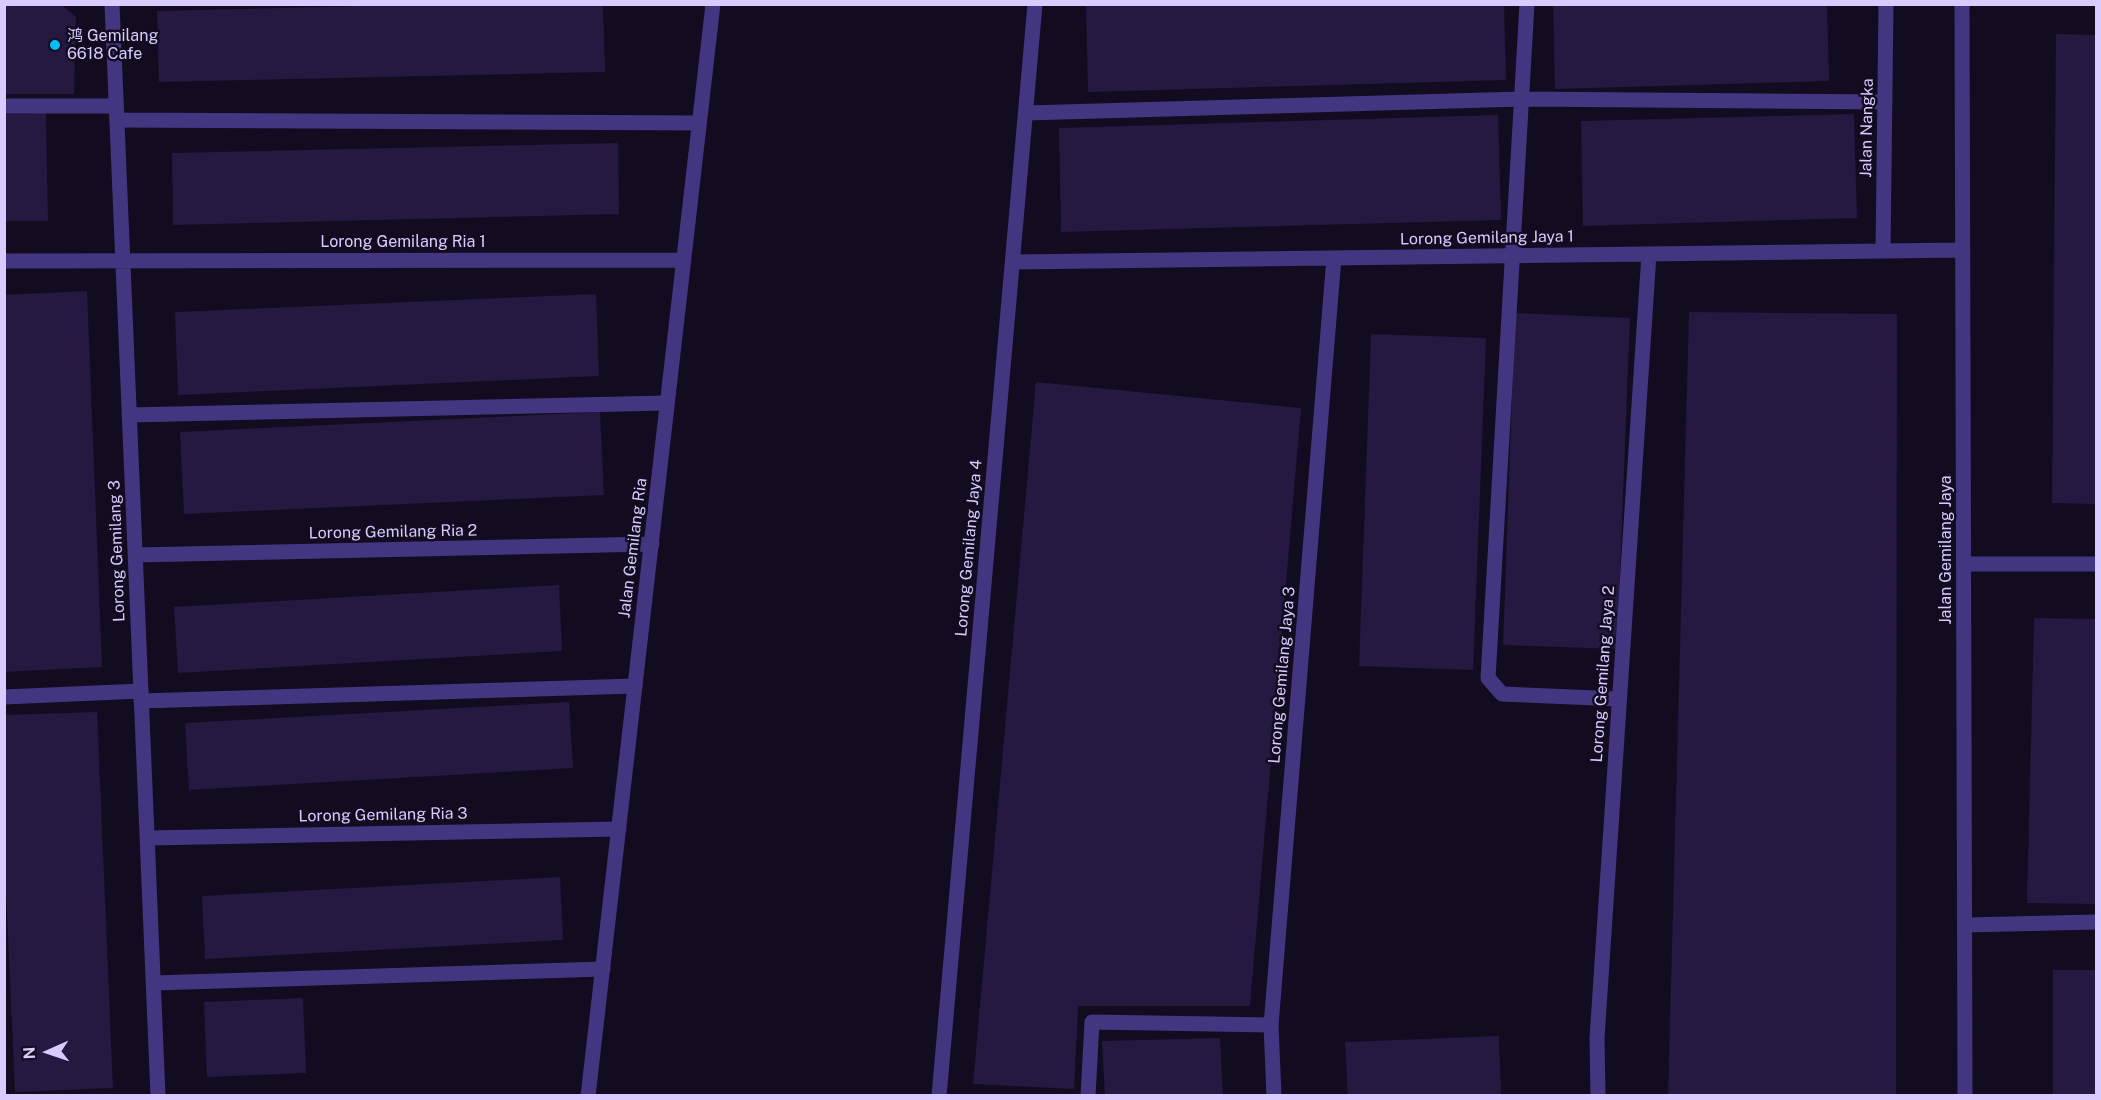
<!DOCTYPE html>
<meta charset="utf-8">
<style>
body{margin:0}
#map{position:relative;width:2101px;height:1100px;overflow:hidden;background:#120c20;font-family:"Public Sans",sans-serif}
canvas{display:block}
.frame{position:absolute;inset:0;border:6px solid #d8cbff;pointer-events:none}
.north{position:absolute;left:18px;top:1022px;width:60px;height:60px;-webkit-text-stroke:4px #120c20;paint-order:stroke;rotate:267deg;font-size:16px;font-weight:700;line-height:24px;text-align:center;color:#d8cbff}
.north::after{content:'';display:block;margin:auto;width:21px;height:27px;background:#d8cbff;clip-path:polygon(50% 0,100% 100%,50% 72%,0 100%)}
</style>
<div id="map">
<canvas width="2101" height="1100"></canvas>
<div class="frame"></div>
<div class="north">N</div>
</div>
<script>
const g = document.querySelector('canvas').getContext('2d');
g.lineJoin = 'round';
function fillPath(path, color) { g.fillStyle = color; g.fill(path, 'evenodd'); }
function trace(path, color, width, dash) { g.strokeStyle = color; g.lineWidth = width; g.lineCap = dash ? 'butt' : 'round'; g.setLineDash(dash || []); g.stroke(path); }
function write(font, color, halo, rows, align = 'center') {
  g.font = font + ' "Public Sans","Noto Sans SC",sans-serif'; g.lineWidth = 5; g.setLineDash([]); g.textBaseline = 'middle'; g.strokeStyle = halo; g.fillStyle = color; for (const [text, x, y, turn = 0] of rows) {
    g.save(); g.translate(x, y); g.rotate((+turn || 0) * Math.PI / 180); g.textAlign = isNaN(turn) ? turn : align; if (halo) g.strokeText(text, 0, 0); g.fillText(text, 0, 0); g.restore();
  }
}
fillPath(new Path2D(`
 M4,4H61L76,17L74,94H4Z
 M450,4H603L605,72L159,82L157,11Z
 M1086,4H1504L1506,80L1088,92Z
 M1553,4H1827L1829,81L1555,89Z
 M2056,34L2096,35V504L2052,503Z
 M46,113L48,221H4V114Z
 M1854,114L1857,218L1583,226L1581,121Z
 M1498,115L1501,220L1061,232L1059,128Z
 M618,143L619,214L173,225L172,153Z
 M87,291L102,667L4,672V295Z
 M596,294L599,376L178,395L175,312Z
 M1689,312L1897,314L1896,1096H1668Z
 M1515,313L1630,318L1617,649L1503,645Z
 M1371,334L1486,338L1473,670L1359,666Z
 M1036,382L1301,408L1250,1006H1078L1074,1089L973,1084Z
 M600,412L604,495L184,514L180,432Z
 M559,585L562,651L178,673L174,607Z
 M2034,618L2096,619V904L2027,903Z
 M569,702L573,768L189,790L185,723Z
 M97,712L113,1088L15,1092L4,844V715Z
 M560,877L563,940L205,959L202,896Z
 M2053,970H2096V1096H2053Z
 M303,998L306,1073L207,1077L204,1002Z
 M1499,1036L1501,1096H1348L1345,1042Z
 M1220,1038L1223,1096H1105L1102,1041Z`), '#251841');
trace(new Path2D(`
 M1527,4L1488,678L1502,694L1619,699
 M4,106H116
 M1026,113L1522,99L1885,102
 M117,120L699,123
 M129,415L667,403
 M4,697L141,691
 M141,701L635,686
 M1965,925L2096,922
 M154,983L603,969
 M1088,1096L1092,1022L1271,1025`), '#423680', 15);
trace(new Path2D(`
 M112,4L158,1096
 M1962,4L1965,1096
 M1883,251L1886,4
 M4,261L684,260
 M1013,262L1963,250
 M135,555L652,544
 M1964,564H2096
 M148,838L619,829
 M588,1096L713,4
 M939,1096L1035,4
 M1274,1096L1271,1025L1334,258
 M1598,1096L1597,1038L1649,254`), '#423680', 15);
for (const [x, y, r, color] of [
 [55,45,6,"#00bff6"]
]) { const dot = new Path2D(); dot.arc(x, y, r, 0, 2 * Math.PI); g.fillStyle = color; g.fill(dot); trace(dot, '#120c20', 2); }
write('16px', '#d8cbff', '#120c20', [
 ["鸿 Gemilang",67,36],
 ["6618 Cafe",67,54]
], 'left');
write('16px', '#d8cbff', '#120c20', [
 ["Jalan Nangka",1867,128,-89],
 ["Lorong Gemilang Jaya 1",1487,238,-1],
 ["Lorong Gemilang Ria 1",403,242],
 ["Lorong Gemilang Ria 2",393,532,-1],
 ["Jalan Gemilang Ria",633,548,-83],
 ["Lorong Gemilang Jaya 4",969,548,-85],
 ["Jalan Gemilang Jaya",1946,550,-90],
 ["Lorong Gemilang 3",117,551,-92],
 ["Lorong Gemilang Jaya 2",1603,674,-86],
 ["Lorong Gemilang Jaya 3",1282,675,-85],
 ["Lorong Gemilang Ria 3",383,815,-1]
]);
</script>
